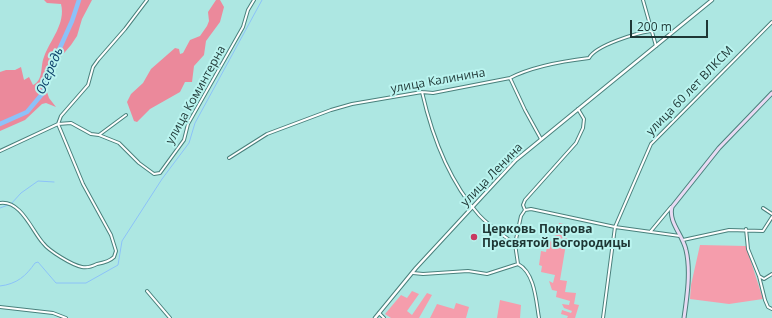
<!DOCTYPE html>
<meta charset="utf-8">
<style>
body{margin:0}
#map{position:relative;width:772px;height:318px;overflow:hidden;background:#ade7e2;font-family:"Open Sans",sans-serif}
canvas{display:block}
.scale{position:absolute;left:630px;top:20px;width:78px;height:18px;box-sizing:border-box;border:2px solid #1e3634;border-top:0;padding-left:5px;font-size:12px;line-height:14px;white-space:nowrap;color:#1e3634;-webkit-text-stroke:3px #baf4ef;paint-order:stroke}
</style>
<div id="map">
<canvas width="772" height="318"></canvas>
<div class="scale">200 m</div>
</div>
<script>
const g = document.querySelector('canvas').getContext('2d');
g.lineJoin = 'round';
function fillPath(path, color) { g.fillStyle = color; g.fill(path, 'evenodd'); }
function trace(path, color, width, dash) { g.strokeStyle = color; g.lineWidth = width; g.lineCap = dash ? 'butt' : 'round'; g.setLineDash(dash || []); g.stroke(path); }
function write(font, color, halo, rows, align = 'center') {
  g.font = font + ' "Open Sans",sans-serif'; g.lineWidth = 4; g.setLineDash([]); g.textBaseline = 'middle'; g.strokeStyle = halo; g.fillStyle = color; for (const [text, x, y, turn = 0] of rows) {
    g.save(); g.translate(x, y); g.rotate((+turn || 0) * Math.PI / 180); g.textAlign = isNaN(turn) ? turn : align; if (halo) g.strokeText(text, 0, 0); g.fillText(text, 0, 0); g.restore();
  }
}
fillPath(new Path2D(`
 M559,223L568,225L565,238H567L560,280L567,281L565,292L576,293L574,304L579,305L575,318H567L568,316L561,314L562,310L571,313L572,311L564,308L562,304L569,305L570,301L556,297L557,291L552,290L549,281L553,283L555,275L541,272L542,266L539,265L541,251L546,252L547,247L544,246L545,240L553,242L554,236L557,235Z
 M700,245L746,246L763,299L729,304L690,299L691,285Z
 M412,291L419,294L407,311L412,315L427,293L432,295L419,318H391L385,314L401,295L407,298Z
 M500,300L521,305L520,318H497Z
 M456,303L469,307L466,318H430L437,304L454,309Z`), '#f59dac');
fillPath(new Path2D(`
 M44,0H92L82,19L77,36L71,45L59,59L46,89L49,98L56,107L46,103L42,104L25,120L0,131V72L6,70H15L21,67L24,80L29,77L33,85C44,80 40,66 44,57C50,40 66,24 61,4L47,3Z
 M216,0H220L224,7L220,22L206,41L204,55L194,66L192,82H185L180,92L150,109L137,122L134,121L127,102L131,94L143,83L151,69L175,48L179,49L180,54L183,53L190,40L200,36L207,26L209,21L208,12Z`), '#eb899b');
trace(new Path2D(`
 M11,204L21,193L38,181L54,182
 M0,208L8,205
 M0,286C17,284 26,276 35,263L38,262L56,283H86L118,265L122,241L162,179L189,143L195,123L262,0`), '#8cc2f8', 1);
trace(new Path2D(`
 M0,124L27,112L43,93L50,70L72,21L79,0`), '#8cc2f8', 4.5);
const minor = new Path2D(`
 M643,0L656,46
 M510,78L525,110L541,139
 M422,92C432,136 449,181 479,215C489,226 503,235 515,244L518,264C535,273 536,301 539,318
 M58,124L61,116L88,85L93,67L98,60L125,29L147,0
 M99,135L119,143L139,163L154,174L160,173L184,140L188,124L243,27L248,10L254,0
 M0,151L58,124L71,123L91,134L99,135L126,115
 M229,158L267,134L331,110L352,104L422,92L433,93L510,78C533,66 564,61 589,58C596,45 637,33 651,31
 M0,203C21,200 32,231 43,243C49,251 72,265 82,267C87,268 93,266 97,264C103,263 110,261 114,257L116,251L111,235L83,184L58,124
 M763,208L772,214
 M525,210L523,205L525,200L576,143L583,128L584,119L578,109
 M746,229L748,249L759,276L765,300L768,307L772,309
 M651,231L671,207
 M683,240L729,230L763,231L772,217
 M515,244L521,216L525,210L531,209L615,227L680,236
 M413,273L423,274L468,271L487,274L518,264
 M759,276L764,279L772,274
 M147,291L170,318
 M0,307L53,313L66,318
 M379,313L384,318
 M603,318L615,227L651,144L772,22`);
const tertiary = new Path2D(`
 M375,318L416,268L516,160L712,0`);
const secondary = new Path2D(`
 M684,318C687,297 691,271 686,250C683,235 668,222 672,207L719,148L772,93`);
trace(minor, '#49807c', 4);
trace(tertiary, '#49807c', 4.5);
trace(secondary, '#49807c', 5);
trace(minor, '#fff', 2);
trace(tertiary, '#fff', 2.5);
trace(secondary, '#e8daf3', 3);
for (const [x, y, r, color] of [
 [474,237,4,"#c83960"]
]) { const dot = new Path2D(); dot.arc(x, y, r, 0, 2 * Math.PI); g.fillStyle = color; g.fill(dot); trace(dot, '#baf4ef', 1.5); }
write('12px', '#1e3634', '#baf4ef', [
 ["улица Калинина",438,81,-10],
 ["улица 60 лет ВЛКСМ",690,91,-46],
 ["улица Коминтерна",196,95,-61],
 ["улица Ленина",492,175,-46]
]);
write('bold 12px', '#1e3634', '#baf4ef', [
 ["Церковь Покрова",482,230],
 ["Пресвятой Богородицы",482,244]
], 'left');
write('italic 13px', '#0c406a', '#baf4ef', [
 ["Осередь",50,71,-67]
]);
</script>
